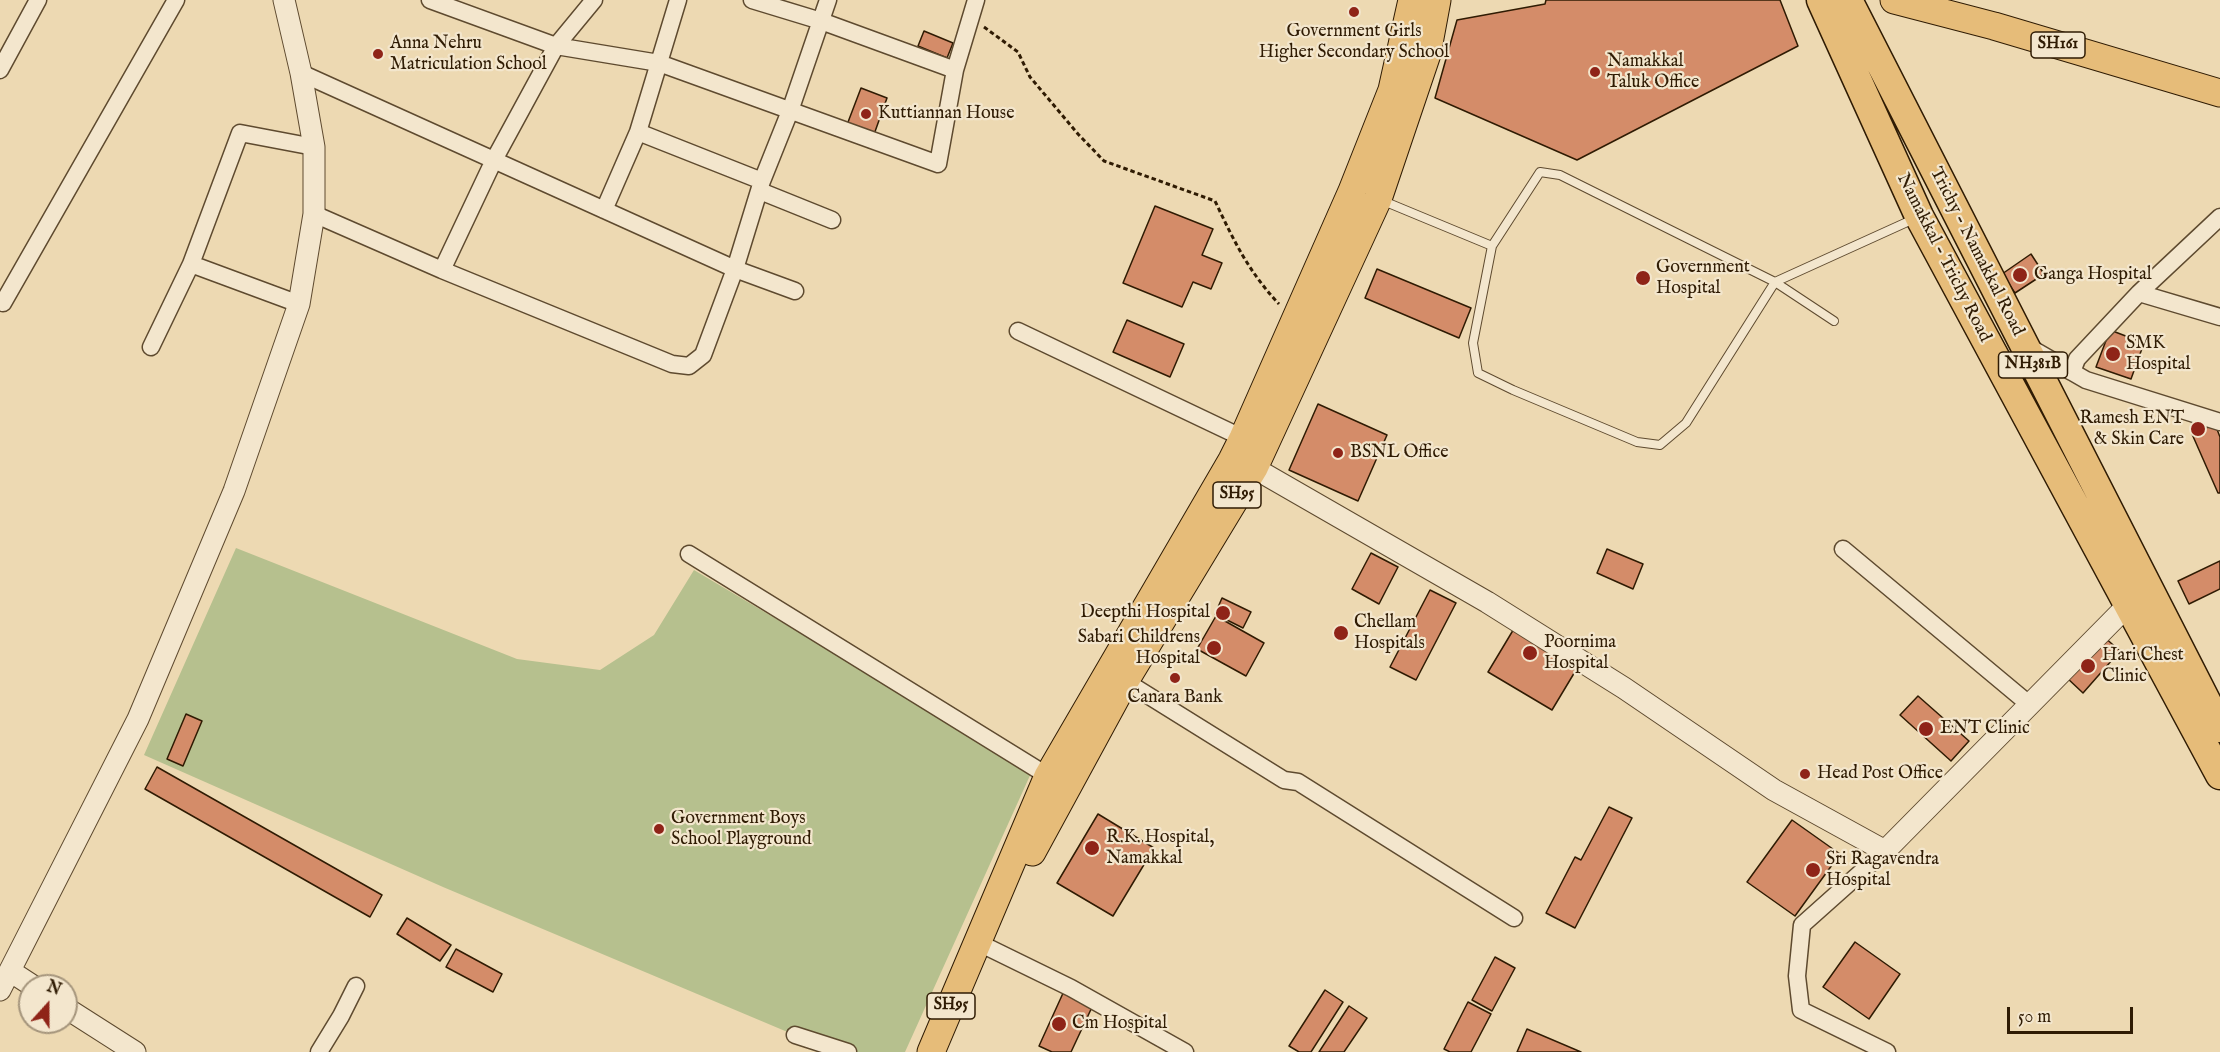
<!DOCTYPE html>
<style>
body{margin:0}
#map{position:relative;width:2220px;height:1052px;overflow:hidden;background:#edd9b2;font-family:"IM FELL English",serif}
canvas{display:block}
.north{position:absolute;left:18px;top:974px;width:60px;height:60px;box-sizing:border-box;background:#f3e6cd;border:2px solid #a5957c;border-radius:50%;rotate:21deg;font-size:16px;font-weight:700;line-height:24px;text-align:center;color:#2f1b03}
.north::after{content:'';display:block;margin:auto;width:21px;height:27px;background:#8f2418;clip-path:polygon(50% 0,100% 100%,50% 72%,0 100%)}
.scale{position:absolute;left:2007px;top:1007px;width:126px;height:27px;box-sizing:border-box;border:3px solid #2f1b03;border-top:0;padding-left:8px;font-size:18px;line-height:21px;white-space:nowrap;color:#2f1b03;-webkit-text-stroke:4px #f3e6cd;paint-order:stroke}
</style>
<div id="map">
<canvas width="2220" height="1052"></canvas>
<div class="north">N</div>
<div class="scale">50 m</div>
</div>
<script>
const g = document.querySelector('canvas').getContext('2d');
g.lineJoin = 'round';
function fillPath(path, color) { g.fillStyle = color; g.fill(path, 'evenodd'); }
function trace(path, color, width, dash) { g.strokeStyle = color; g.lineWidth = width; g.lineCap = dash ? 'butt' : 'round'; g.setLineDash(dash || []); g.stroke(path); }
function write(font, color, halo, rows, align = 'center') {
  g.font = font + ' "IM FELL English",serif'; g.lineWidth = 4.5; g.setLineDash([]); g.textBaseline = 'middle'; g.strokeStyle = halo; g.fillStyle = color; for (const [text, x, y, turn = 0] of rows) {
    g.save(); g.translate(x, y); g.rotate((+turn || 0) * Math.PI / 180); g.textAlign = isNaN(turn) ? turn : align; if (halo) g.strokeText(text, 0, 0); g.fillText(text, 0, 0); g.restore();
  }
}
fillPath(new Path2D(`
 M236,548L517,659L600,670L654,635L694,570L1032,771L905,1052H835L443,887L144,755Z`), '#b6c08e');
const building = new Path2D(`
 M1546,0H1780L1798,46L1577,160L1435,98L1457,20L1545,4Z
 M924,31L953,43L947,58L918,46Z
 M861,88L887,98L872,140L845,130Z
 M1155,206L1213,229L1202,255L1222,263L1211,289L1193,282L1182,307L1123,283Z
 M2031,254L2044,274L2015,293L2002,274Z
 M1377,269L1471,308L1459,338L1365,298Z
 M1127,320L1184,344L1170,377L1113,352Z
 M2110,330L2144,343L2131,379L2096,367Z
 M1318,404L1387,435L1358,501L1289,470Z
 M2215,424L2220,437V493H2218L2192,434Z
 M1607,549L1643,564L1633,589L1597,573Z
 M1371,553L1398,567L1379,604L1352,589Z
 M2220,561V589L2189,604L2178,581Z
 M1430,590L1456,603L1416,680L1390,667Z
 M1222,598L1251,612L1243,628L1215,614Z
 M1216,616L1264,643L1246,676L1197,649Z
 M1515,627L1579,665L1552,710L1488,672Z
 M2103,636L2120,651L2083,693L2066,677Z
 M1918,696L1969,741L1951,761L1900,715Z
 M186,714L202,721L183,766L167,759Z
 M157,767L382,895L370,917L145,789Z
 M1609,807L1632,818L1575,928L1546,913L1575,857L1581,860Z
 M1098,814L1154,848L1113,916L1057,883Z
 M1792,820L1840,854L1795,916L1747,882Z
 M407,918L451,945L440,961L397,934Z
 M1855,942L1900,974L1869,1019L1823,987Z
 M456,949L502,974L493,992L446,967Z
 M1495,957L1515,968L1492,1011L1472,1000Z
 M1325,990L1343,1002L1311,1052H1299L1289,1046Z
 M1064,991L1093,1005L1071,1052H1052L1039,1046Z
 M1468,1002L1491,1014L1471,1052H1450L1444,1049Z
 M1349,1006L1367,1018L1344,1052H1319Z
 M1527,1029L1581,1052H1517Z`);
fillPath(building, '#d48c69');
trace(building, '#2f1b03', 1.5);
const service = new Path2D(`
 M1381,200L1492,246
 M1834,321L1775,282L1560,175L1540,172L1492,246L1473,343L1478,373L1513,390L1637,442L1660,445L1686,423L1775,282L1916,218`);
const minor = new Path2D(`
 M430,0L556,46L659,63L938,164L955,70L976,0
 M752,0L821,21L955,70
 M0,70L38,0
 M301,73L735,269L795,291
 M638,132L762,181
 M760,191L832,220
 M604,210L638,132L678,0
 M314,214L442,270L672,364L689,366L703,355L735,269L762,181L790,111L828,0
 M191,264L299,304
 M442,270L494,160L556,46L594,0
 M2139,293L2220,317
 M0,300L3,303L176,0
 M1018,331L1243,438
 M2027,346L2086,380L2220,422
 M151,347L191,264L240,133L314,147
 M2070,371L2072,372L2077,359L2139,293L2220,217
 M1843,549L2030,705
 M689,554L1048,776
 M1125,681L1284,780L1298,782L1514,918
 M1885,851L1802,925L1797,976L1801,1010L1887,1052
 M981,944L1071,988L1185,1052
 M795,1035L848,1052
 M319,1052L341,1016L356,986`);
const tertiary = new Path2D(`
 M1241,463L1254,468L1487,602L1624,688L1774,790L1885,851L2128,605L2140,598
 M10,971L33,986
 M0,990L138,719L234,491L299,304L314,214V147L301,73L284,0
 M66,1008L135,1052`);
const primary = new Path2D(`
 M1894,0L1994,26L2220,93
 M1032,852L1125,681L1254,468L1378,199L1427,54L1437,0
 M931,1052L1048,776L1232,460L1243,438L1352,191L1392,90L1412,0`);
const trunk = new Path2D(`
 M1821,0L1919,216L2220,775
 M1848,0L2220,728`);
trace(service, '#5e4a2f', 10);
trace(minor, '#5e4a2f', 19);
trace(tertiary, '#5e4a2f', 23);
trace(primary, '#2f1b03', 29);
trace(trunk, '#2f1b03', 31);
trace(new Path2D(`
 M984,27L1018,52L1030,77L1078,134L1104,161L1215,201C1234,241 1248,271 1279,304`), '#2f1b03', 3, [4.5, 3]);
trace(service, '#f3e6cd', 8);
trace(minor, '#f3e6cd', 16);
trace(tertiary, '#f3e6cd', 21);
trace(primary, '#e6bc79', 27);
trace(trunk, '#e6bc79', 28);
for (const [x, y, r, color] of [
 [1354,12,6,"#8f2418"],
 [378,54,6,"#8f2418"],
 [1595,72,6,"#8f2418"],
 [866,114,6,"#8f2418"],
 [2020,275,8,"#8f2418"],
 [1643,278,8,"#8f2418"],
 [2113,354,8,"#8f2418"],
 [2198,429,8,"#8f2418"],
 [1338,453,6,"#8f2418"],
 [1223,613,8,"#8f2418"],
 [1341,633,8,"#8f2418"],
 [1214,648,8,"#8f2418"],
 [1530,653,8,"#8f2418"],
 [2088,666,8,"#8f2418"],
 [1175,678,6,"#8f2418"],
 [1926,729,8,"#8f2418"],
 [1805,774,6,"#8f2418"],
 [659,829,6,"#8f2418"],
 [1092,848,8,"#8f2418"],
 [1813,870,8,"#8f2418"],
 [1059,1024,8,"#8f2418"]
]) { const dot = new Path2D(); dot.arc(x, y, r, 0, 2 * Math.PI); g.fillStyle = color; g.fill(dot); trace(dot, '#f3e6cd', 2); }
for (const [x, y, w] of [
 [2058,45,54],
 [2033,365,69],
 [1237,495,48],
 [951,1006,48]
]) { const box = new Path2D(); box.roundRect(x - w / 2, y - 13, w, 26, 4.5); g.fillStyle = '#f3e6cd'; g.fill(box); trace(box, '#2f1b03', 1.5); }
write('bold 16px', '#2f1b03', null, [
 ["SH161",2058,45],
 ["NH381B",2033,365],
 ["SH95",1237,495],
 ["SH95",951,1006]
]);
write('18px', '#2f1b03', '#f3e6cd', [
 ["Government Girls",1354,32,"center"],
 ["Higher Secondary School",1354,53,"center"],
 ["Anna Nehru",390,44],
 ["Matriculation School",390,65],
 ["Namakkal",1607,62],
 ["Taluk Office",1607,83],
 ["Kuttiannan House",878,114],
 ["Government",1656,268],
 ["Hospital",1656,289],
 ["Ganga Hospital",2034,275],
 ["SMK",2126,344],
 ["Hospital",2126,365],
 ["Ramesh ENT",2184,419,"right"],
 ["& Skin Care",2184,440,"right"],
 ["BSNL Office",1350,453],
 ["Deepthi Hospital",1210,613,"right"],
 ["Chellam",1354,623],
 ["Hospitals",1354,644],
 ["Sabari Childrens",1200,638,"right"],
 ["Hospital",1200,659,"right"],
 ["Poornima",1544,643],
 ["Hospital",1544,664],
 ["Hari Chest",2102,656],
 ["Clinic",2102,677],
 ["Canara Bank",1175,698,"center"],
 ["ENT Clinic",1940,729],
 ["Head Post Office",1817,774],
 ["Government Boys",671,819],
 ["School Playground",671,840],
 ["R.K. Hospital,",1106,838],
 ["Namakkal",1106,859],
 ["Sri Ragavendra",1826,860],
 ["Hospital",1826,881],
 ["Cm Hospital",1072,1024]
], 'left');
write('18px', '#2f1b03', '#f3e6cd', [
 ["Trichy - Namakkal Road",1976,252,63],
 ["Namakkal - Trichy Road",1943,258,63]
]);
</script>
